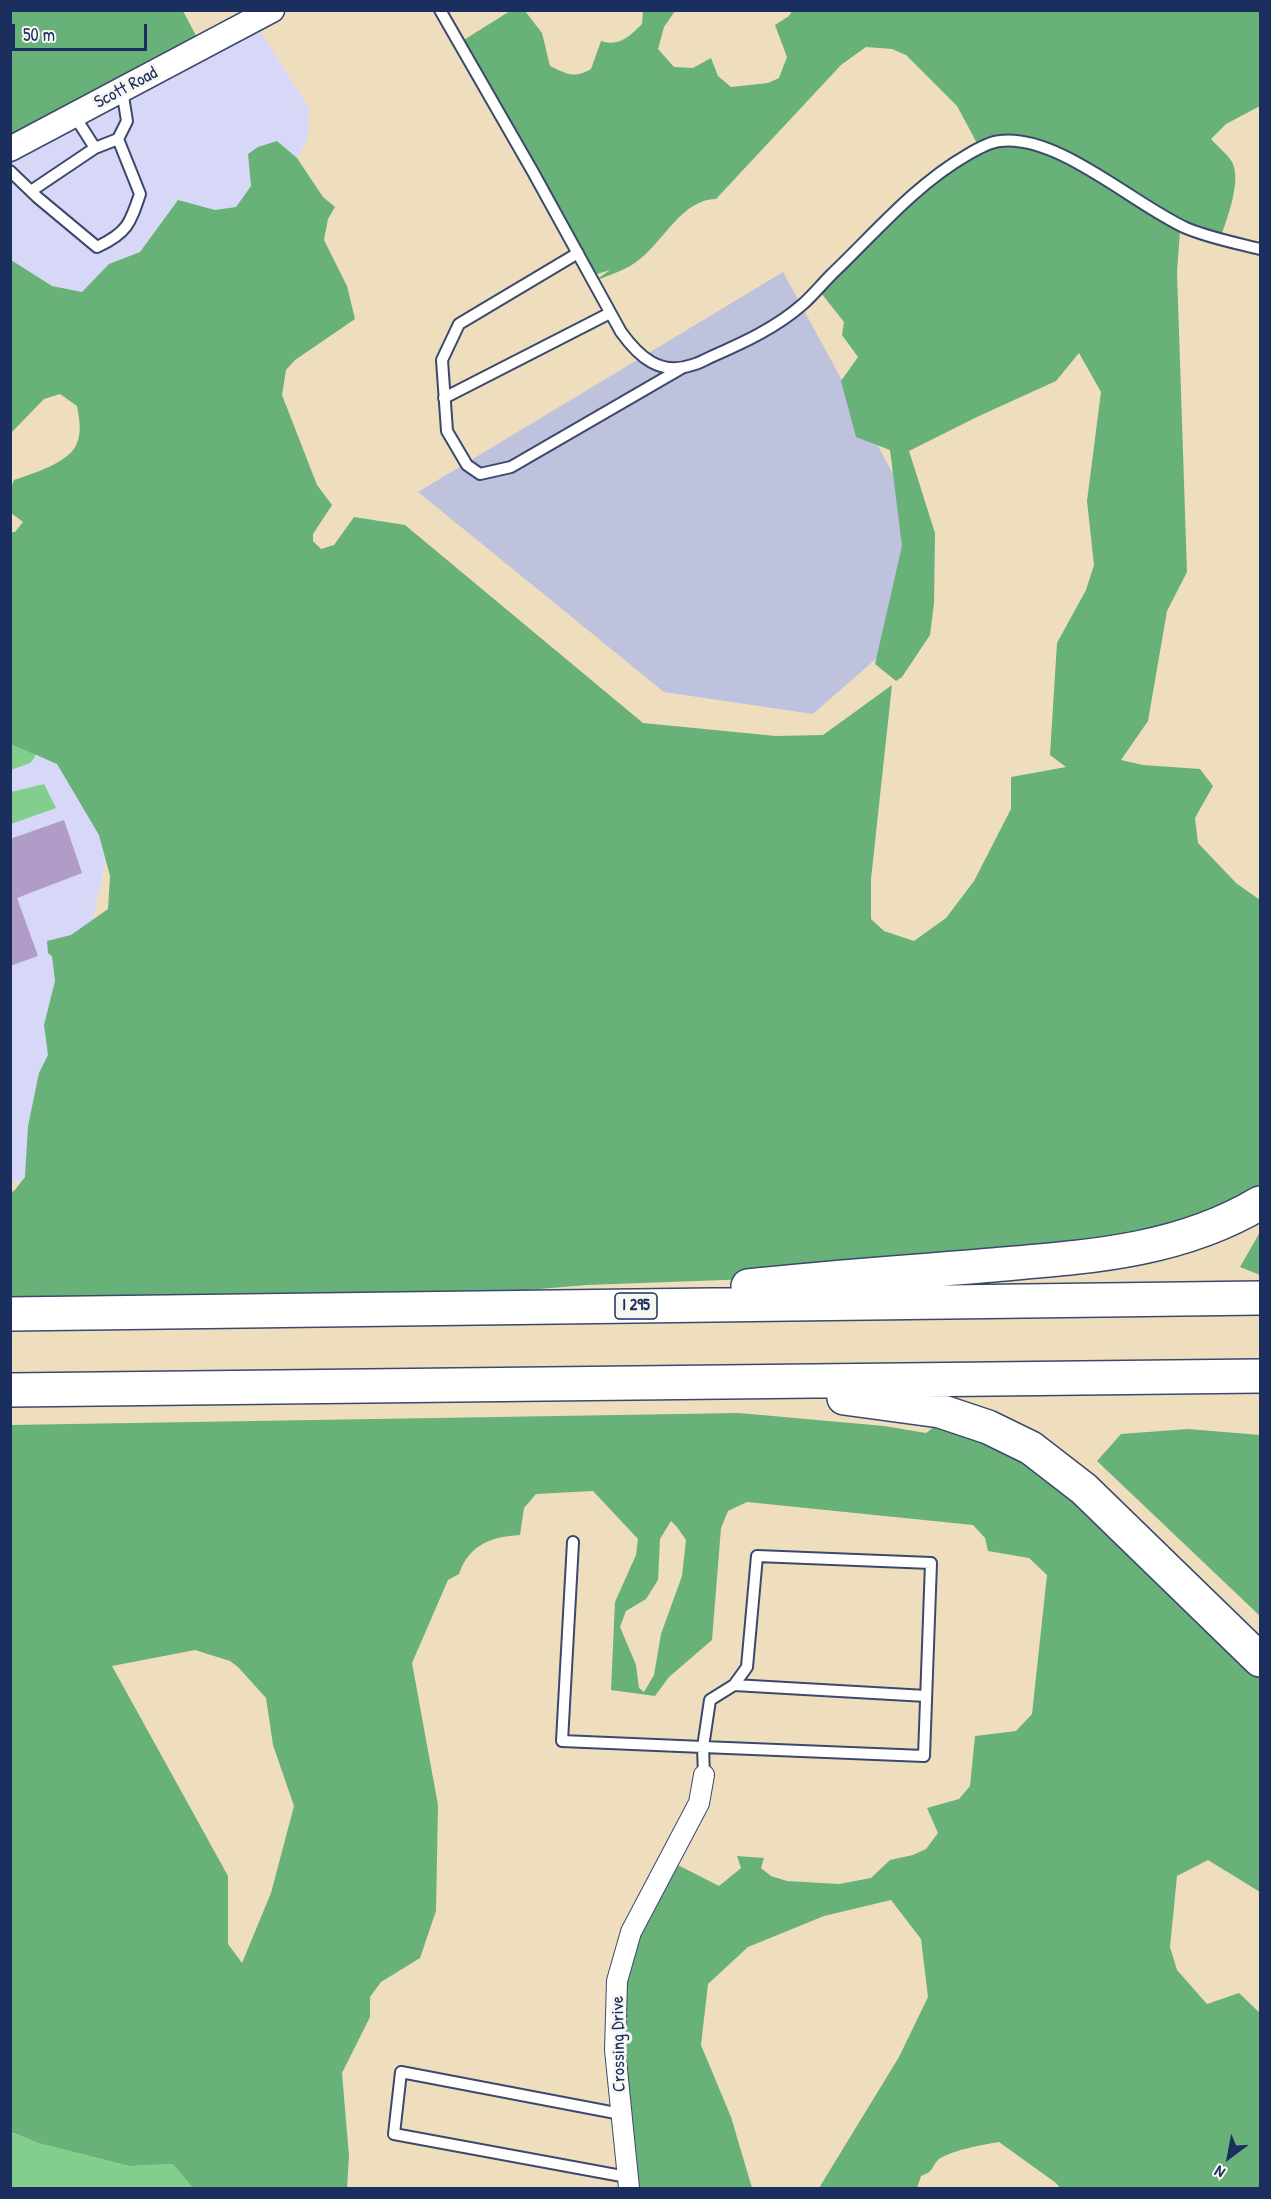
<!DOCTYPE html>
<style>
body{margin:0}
#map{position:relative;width:1271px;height:2199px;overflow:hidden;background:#efdebd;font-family:"Patrick Hand",sans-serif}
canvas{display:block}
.frame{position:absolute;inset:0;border:12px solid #1b2f5e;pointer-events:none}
.north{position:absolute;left:1199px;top:2127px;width:60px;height:60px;-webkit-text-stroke:4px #f6f6f2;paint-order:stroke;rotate:212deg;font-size:16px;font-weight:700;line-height:24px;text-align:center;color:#1b2f5e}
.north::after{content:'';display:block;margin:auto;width:21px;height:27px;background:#1b2f5e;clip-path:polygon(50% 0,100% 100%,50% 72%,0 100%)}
.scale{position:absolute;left:12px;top:24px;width:135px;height:27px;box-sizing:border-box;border:3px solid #1b2f5e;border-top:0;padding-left:8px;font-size:18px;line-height:21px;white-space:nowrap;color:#1b2f5e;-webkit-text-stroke:4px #f6f6f2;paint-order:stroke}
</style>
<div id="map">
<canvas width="1271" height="2199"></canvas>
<div class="frame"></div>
<div class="north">N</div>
<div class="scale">50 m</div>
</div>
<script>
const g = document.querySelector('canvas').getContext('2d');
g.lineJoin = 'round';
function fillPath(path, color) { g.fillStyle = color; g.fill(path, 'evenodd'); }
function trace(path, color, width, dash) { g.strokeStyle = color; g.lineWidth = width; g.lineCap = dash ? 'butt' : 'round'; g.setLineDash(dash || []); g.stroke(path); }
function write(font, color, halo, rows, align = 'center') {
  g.font = font + ' "Patrick Hand",sans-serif'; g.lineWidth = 6; g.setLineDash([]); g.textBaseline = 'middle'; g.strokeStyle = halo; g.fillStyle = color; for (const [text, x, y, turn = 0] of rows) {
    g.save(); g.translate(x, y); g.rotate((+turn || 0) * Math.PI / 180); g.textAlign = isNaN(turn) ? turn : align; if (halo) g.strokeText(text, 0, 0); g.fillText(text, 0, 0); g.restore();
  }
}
fillPath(new Path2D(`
 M255,23L309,108L308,139L297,158L277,141L248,154L251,186L236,207L215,210L178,200L139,252L109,264L82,292L52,286L11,260V151Z
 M10,732L69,772L113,827L72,1015L26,1182L10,1181Z`), '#d7d7f8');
fillPath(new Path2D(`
 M783,272L903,492L910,629L813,714L664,692L418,492Z`), '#bfc2dd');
fillPath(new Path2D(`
 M10,738L35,752V757L30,763L11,770Z
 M44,784L56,808L11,824V792Z
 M10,2132L38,2143L129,2166L173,2164L193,2188H11Z`), '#81ce8d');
fillPath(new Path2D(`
 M11,11H183L202,47L11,151Z
 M510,11H525L542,33L550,66C567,74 574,79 591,69L601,41C619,47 630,36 642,24L643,11H675L664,27L658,49L674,67L693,68L711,58L718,76L731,87L768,83L779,78L787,57L775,25L789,16L792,11H1260V106L1226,124L1211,139C1217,146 1230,156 1233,164C1241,185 1226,220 1220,240L1180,230L1177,272L1187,572L1167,611L1148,721L1121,760L1143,765L1200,769L1213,786L1195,818L1198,843L1236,883L1260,900V1201L1190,1233L807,1277L587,1285L383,1302L11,1310V1192L14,1191L25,1177L28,1126L39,1073L48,1055L44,1025L55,981L52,956L48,953L47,941L71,935L108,909L110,876L99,835L57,764L11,744V532H15L23,522L11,513V488L14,480C32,474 71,462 77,443C82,431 79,418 77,406L60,394L44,399L11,433V260L52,286L82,292L109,264L140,252L178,200L215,210L236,207L251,186L248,154L258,147L277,141L297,158L323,197L335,207L328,219L324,240L347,286L355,319L295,360L286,370L282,395L317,485L332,505L313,534V541L321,549L334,545L354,517L405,525L643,723L776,736L823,735L892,685L871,879V919L884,931L914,941L946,918L974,881L1011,809V777L1066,767L1050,755L1057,643L1086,590L1094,565L1087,501L1101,392L1079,353L1056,381L979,416L909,451L935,533L934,603L930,635L902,677L896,681L875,664L902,546L890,450L856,437L841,381L858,357L842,335L844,322L818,289L904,205L978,145L957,106L906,55L892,49L866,47L841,65L716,199C683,199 664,240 640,259C628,270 608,275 593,282L610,270L594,275L459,43Z
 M1260,1232V1275L1240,1267Z
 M955,1411L978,1417L1260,1655V1892L1208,1860L1177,1876L1170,1947L1177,1970L1207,2004L1239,1993L1260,2013V2188H1060L1056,2183L999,2142C985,2144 948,2151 938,2160C930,2169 934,2171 921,2176L917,2188H819L899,2057L928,1997L921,1939L891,1900L824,1916L748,1947L708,1984L701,2045L731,2117L752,2188H624L608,2023L668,1860L719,1886L741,1868L737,1856L764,1858L761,1868L771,1876L787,1881L839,1884L871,1878L890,1860L913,1855L926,1849L938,1833L927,1808L959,1799L970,1786L975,1736L1016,1731L1032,1714L1047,1575L1029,1558L988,1551L985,1538L973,1525L747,1502L728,1511L721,1528L712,1640L669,1677L655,1696L611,1690L615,1602L636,1555L638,1539L593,1491L536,1494L524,1508L520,1535C490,1537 469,1545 459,1574L448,1580L412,1663L438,1805L436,1911L420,1958L381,1982L370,1997V2017L342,2073L349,2156L347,2188H193L173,2164L129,2166L38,2143L11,2132L10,1425L739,1413L884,1426L926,1433ZM671,1521L677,1527L686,1540L682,1576L661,1634L654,1675L644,1692L639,1688L636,1665L620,1627L626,1611L646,1599L658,1580L660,1539ZM195,1650L230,1661L238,1667L266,1698L273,1745L294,1806L271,1893L242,1963L228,1944V1876L112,1666Z
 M1188,1429L1260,1435V1616L1097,1461L1121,1434Z`), '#68b178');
fillPath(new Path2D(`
 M64,820L82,873L17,898L38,956L10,966V839Z`), '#b19bc7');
const service = new Path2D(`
 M440,10L533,172L621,332C639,357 660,376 692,365C700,363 706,359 713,356C745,342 777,327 803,304C813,295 822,284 832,274C875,233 915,185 967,155C977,149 989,142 1000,141C1058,134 1133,204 1186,228C1210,238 1236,243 1260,249
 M74,115L95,148
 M118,139L127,121L122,90
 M10,171L37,197L97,247C127,233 130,224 140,194L118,139L95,148L31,191
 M578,253L459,324L442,360L447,431L467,465L480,474L511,467L682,368
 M444,398L610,313
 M573,1542L562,1741L703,1747L710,1700L734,1685L747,1667L757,1556L931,1563L924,1756L703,1747L704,1775
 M734,1685L926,1696
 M621,2114L401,2072L394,2134L627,2177`);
const minor = new Path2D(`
 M629,2188L615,2050L617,1981L631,1932L699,1803L704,1775`);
const tertiary = new Path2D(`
 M10,149L272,10`);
const motorway = new Path2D(`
 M748,1286C829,1277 911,1272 993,1265C1086,1257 1178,1252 1260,1203
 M10,1314L1260,1298
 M10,1390L1260,1376
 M844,1398L940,1411L988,1427L1031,1448L1084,1489L1260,1660`);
trace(service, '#3b496c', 14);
trace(minor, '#3b496c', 22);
trace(tertiary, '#3b496c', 27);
trace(motorway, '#3b496c', 36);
trace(service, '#fff', 10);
trace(minor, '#fff', 20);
trace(tertiary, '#fff', 24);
trace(motorway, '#fff', 33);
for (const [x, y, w] of [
 [636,1306,42]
]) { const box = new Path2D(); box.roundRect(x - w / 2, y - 13, w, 26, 4.5); g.fillStyle = '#f6f6f2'; g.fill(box); trace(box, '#1b2f5e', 1.5); }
write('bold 16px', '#1b2f5e', null, [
 ["I 295",636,1306]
]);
write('18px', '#1b2f5e', '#f6f6f2', [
 ["Scott Road",126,88,-28],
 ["Crossing Drive",619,2044,-91]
]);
</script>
